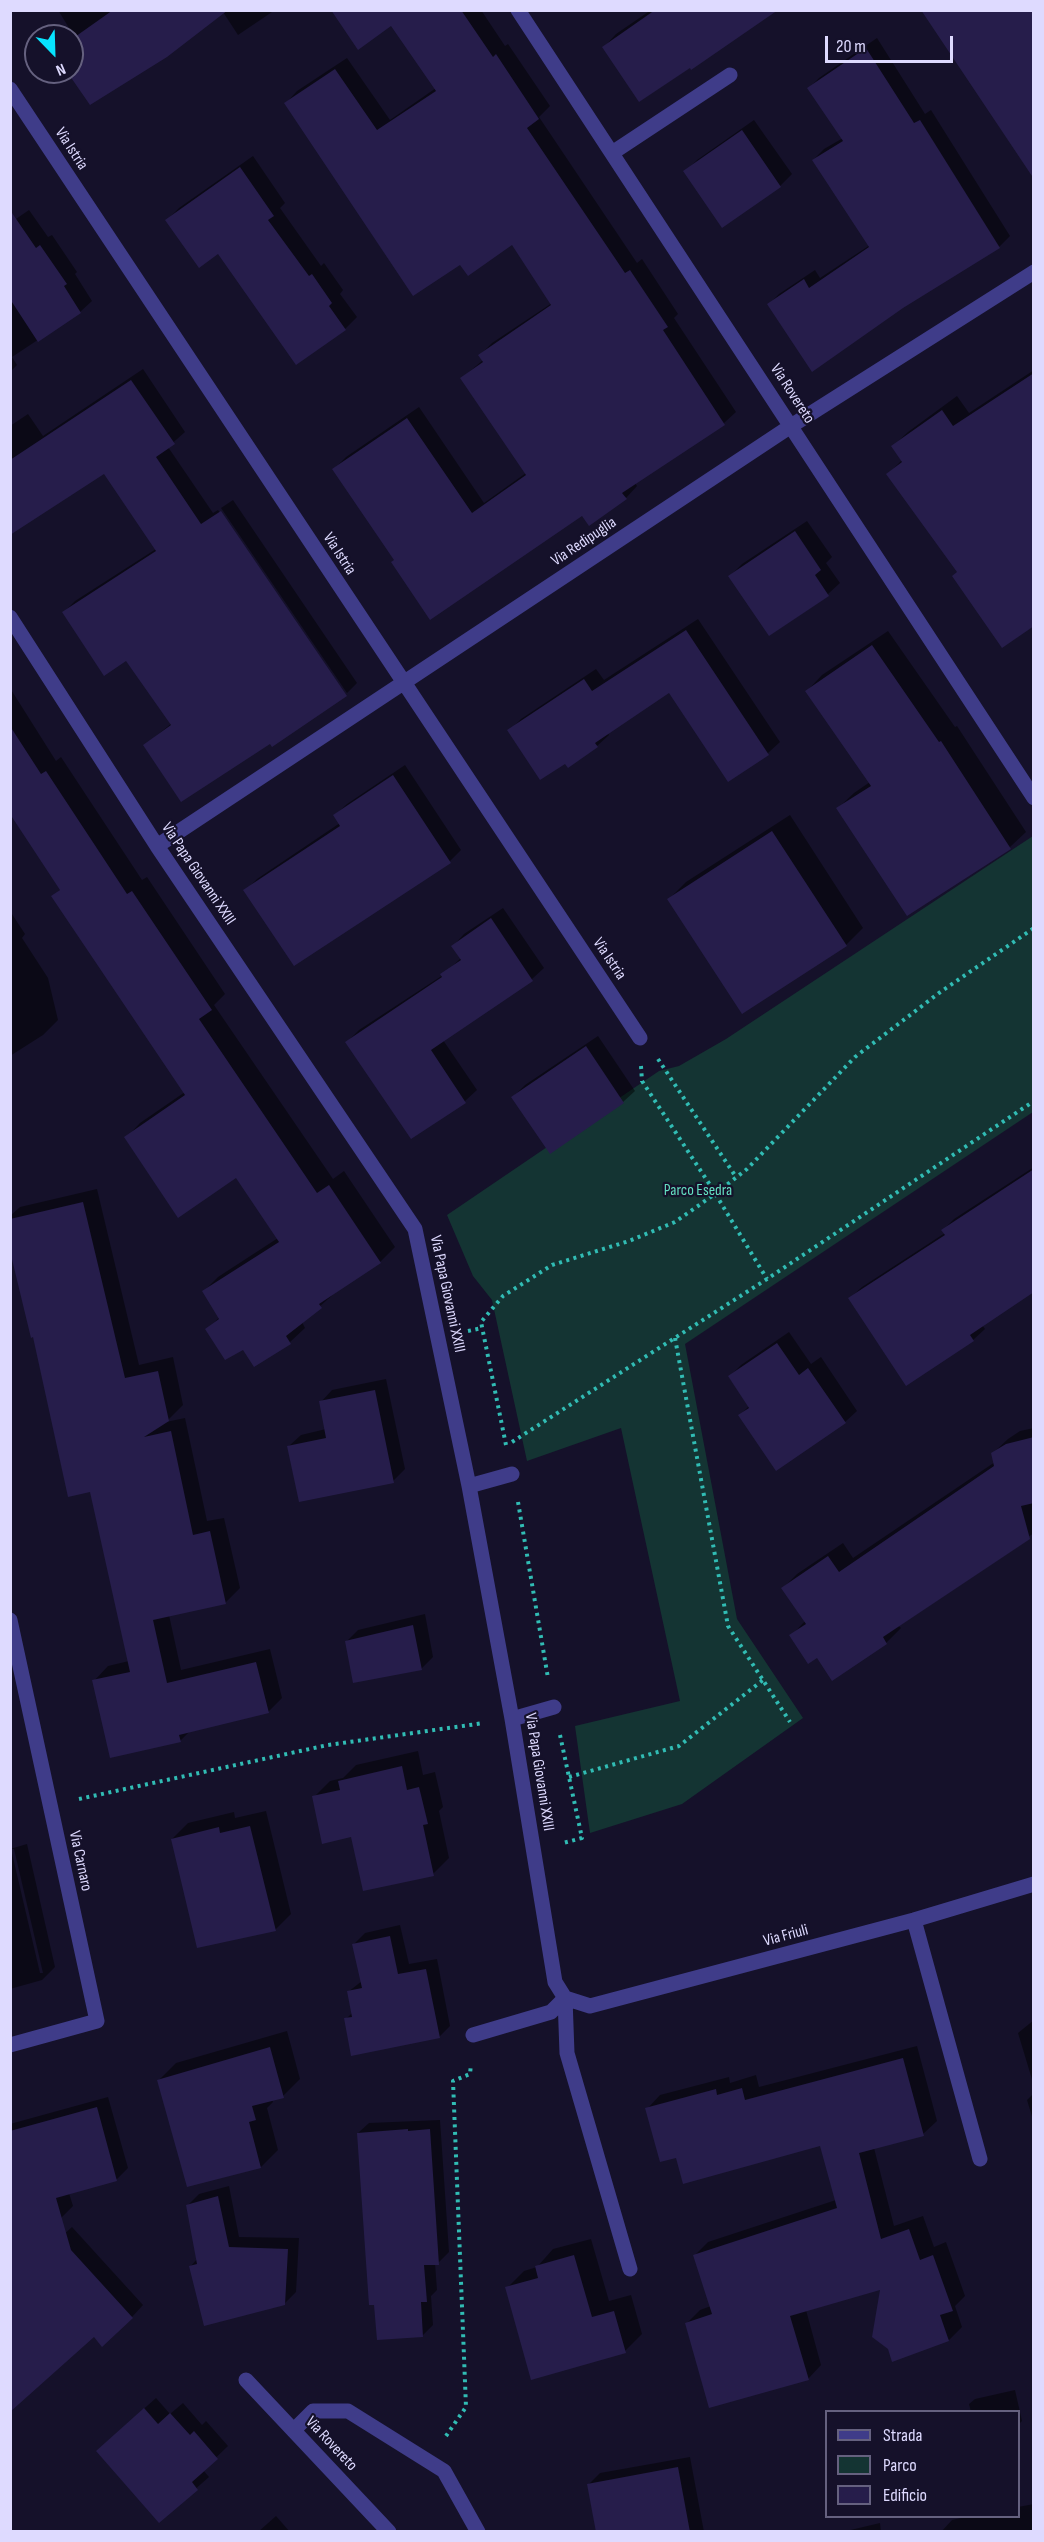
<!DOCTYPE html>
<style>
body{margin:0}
#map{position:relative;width:1044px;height:2542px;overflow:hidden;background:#15112a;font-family:"Sofia Sans Condensed",sans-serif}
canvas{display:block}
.frame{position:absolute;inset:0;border:12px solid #dedaff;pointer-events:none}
.legend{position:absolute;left:825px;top:2410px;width:195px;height:108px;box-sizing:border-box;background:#15112a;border:2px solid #65617f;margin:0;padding:8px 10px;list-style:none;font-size:18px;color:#dedaff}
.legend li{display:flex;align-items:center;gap:12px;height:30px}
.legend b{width:30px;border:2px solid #65617f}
.north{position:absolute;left:24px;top:24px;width:60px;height:60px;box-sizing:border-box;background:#15112a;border:2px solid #65617f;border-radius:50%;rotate:157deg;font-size:16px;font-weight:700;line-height:24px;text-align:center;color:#dedaff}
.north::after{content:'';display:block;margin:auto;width:21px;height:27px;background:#07e4fe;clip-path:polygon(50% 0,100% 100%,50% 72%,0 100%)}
.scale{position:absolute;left:825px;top:36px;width:128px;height:27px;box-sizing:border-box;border:3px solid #dedaff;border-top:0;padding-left:8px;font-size:18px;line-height:21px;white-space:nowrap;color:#dedaff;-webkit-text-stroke:4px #15112a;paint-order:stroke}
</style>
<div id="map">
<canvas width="1044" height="2542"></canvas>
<div class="frame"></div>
<ul class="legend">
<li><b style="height:8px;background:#3f3c89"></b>Strada</li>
<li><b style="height:16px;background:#143433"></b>Parco</li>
<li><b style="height:16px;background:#261d4b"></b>Edificio</li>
</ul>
<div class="north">N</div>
<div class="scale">20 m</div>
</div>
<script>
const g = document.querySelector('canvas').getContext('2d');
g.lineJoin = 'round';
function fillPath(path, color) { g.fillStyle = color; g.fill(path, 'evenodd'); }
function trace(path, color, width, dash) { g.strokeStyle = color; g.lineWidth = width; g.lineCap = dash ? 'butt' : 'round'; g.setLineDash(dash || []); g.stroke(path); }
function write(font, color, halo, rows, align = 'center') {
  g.font = font + ' "Sofia Sans Condensed",sans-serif'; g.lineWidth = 4.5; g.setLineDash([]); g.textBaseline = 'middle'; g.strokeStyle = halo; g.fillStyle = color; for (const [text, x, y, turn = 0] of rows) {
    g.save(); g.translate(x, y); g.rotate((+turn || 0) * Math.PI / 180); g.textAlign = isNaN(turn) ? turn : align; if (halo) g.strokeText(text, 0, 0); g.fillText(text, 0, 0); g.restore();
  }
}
fillPath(new Path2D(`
 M1033,836V1112L685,1344L737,1619L803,1718L682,1804L590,1833L575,1726L680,1701L621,1428L527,1461L492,1300L473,1276L447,1215L659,1071L679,1066L726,1039Z`), '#143433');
fillPath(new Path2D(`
 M58,10H275L238,35L223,12L90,103L69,72H72L74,36Z
 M333,10H481L505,46L508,44L550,106L539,117L637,263L642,259L678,314L674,318L736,412L724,423L635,483L637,486L626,498L582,514L396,559L334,469L346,457L419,407L484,503L526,473L462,378L483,360L480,355L492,343L552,303L512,243L460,263L286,103L297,91L347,58L390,120L436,88L392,24Z
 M651,10H776L690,66L604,47L616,34Z
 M877,38L925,114L931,110L1010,236L999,247L903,307L769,304L779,294L815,270L820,278L870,245L813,160L824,149L843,138L809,88L819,78Z
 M754,120L792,174L780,186L723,226L685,172L697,160Z
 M253,156L285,203L280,208L321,266L324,263L343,290L340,294L357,317L345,329L167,220L179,208Z
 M29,210L48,237L52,235L77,272L75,274L92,301L80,312L12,357L17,365L10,372V223Z
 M143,369L185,432L168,447L213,513L218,510L344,695L270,742L145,745L172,723L127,659L64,612L75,601L156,549L105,472L10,533V426L28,414L43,436Z
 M1034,370V454L958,572L888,474L902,460L893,446L908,432L957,396L969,413Z
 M233,500L357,683L347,693L221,508Z
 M807,521L832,557L826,563L840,583L828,594L730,576L742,564Z
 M698,619L780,742L768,753L729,780L669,691L608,733L609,735L597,746L509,731L521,719L596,669L604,680Z
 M888,631L955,727L957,726L1026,832L1010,847L907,914L838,808L854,793L870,782L807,691L822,675Z
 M10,688L56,761L61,757L142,880L147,877L225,994L214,1005L333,1179L344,1171L395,1247L380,1262L336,1292L302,1322L305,1328L290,1342L254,1365L243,1348L207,1329L220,1317L203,1292L218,1277L278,1238L237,1176L126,1138L140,1123L185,1092L53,896L61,889L10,812Z
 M405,765L461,850L450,861L245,891L257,879L340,823L335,815L347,804Z
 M790,815L863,928L846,945L669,899L686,882Z
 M503,908L544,968L532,979L443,1040L477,1090L465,1101L411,1137L347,1042L359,1030L443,975L461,958L453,946L464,934Z
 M10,911L25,934L22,938L48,978L58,1020L43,1035L10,1056Z
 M598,1036L635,1091L623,1102L513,1097L525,1085Z
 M1034,1167V1291L982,1325L985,1329L973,1340L906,1384L850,1298L862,1287L945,1233L943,1230L954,1219Z
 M97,1189L139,1365L173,1357L183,1405L166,1422L185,1418L207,1521L224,1518L240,1588L225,1603L169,1615L181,1670L270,1649L282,1698L268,1712L190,1731L180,1741L94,1681L108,1666L129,1661L91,1491L34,1335L10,1245V1216L20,1207Z
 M789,1332L811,1364L821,1357L857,1411L845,1422L740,1415L749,1406L729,1377L741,1365Z
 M386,1379L405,1469L393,1481L289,1446L301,1435L326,1429L321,1402L332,1390Z
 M1034,1428V1533L898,1625L901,1628L886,1643L832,1679L817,1656L791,1636L805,1621L783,1588L797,1574L843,1543L853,1558L995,1462L993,1453L1008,1439L1020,1431Z
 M425,1614L433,1657L421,1669L346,1642L358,1630Z
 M418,1751L423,1775L435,1772L443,1807L439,1811L449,1858L433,1874L314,1797L330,1781L343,1778L356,1765Z
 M266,1811L291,1914L275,1930L172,1839L188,1823L234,1812L235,1818Z
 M27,1844L55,1967L42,1980L10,1989V1849ZM11,1849H14L43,1973H40Z
 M400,1925L409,1964L437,1959L450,2026L439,2037L346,2019L353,2012L348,1992L362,1981L354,1944L365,1933Z
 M1034,2020V2086L1018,2033Z
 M287,2031L300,2079L283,2096L272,2099L273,2102L267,2108L278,2150L261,2167L159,2080L176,2063Z
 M917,2046L937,2121L923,2134L874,2148L894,2226L923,2216L934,2247L946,2242L965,2296L955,2306L962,2327L949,2340L882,2288L806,2310L821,2365L808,2379L686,2324L700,2310L711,2306L695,2255L708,2242L836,2200L821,2144L678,2156L647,2109L660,2095L729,2077L730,2083L756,2075L759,2087Z
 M1034,2093V2123L1027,2100Z
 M108,2097L128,2168L117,2179L69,2193L73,2206L61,2218L10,2233V2124Z
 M440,2120L449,2252L438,2263H435L437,2290L431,2296L433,2325L422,2336L358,2133L369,2123Z
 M229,2186L239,2237L299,2238L296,2292L284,2304L191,2266L197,2259L188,2205L199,2194Z
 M72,2227L143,2305L132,2317L94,2335L10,2283Z
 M591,2239L609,2301L631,2295L642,2334L625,2351L507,2288L524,2271L537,2267L553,2249Z
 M1015,2390L1022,2421L1018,2425V2412H971L969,2404L975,2399Z
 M156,2398L170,2414L183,2403L202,2425L206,2421L228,2446L203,2470L209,2477L159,2521L110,2439Z
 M690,2457L704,2532H598L589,2484L600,2473Z
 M1034,2504V2532H941L952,2520L970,2516H1018V2507Z
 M276,2516L290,2532H258Z
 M880,2523L881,2532H842Z`), '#0007');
fillPath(new Path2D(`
 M113,10H228L167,57L90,105L72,79V39Z
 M331,10H461L493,57L496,54L539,119L527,128L625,273L630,270L668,327L663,330L725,425L622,493L627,499L589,526L582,516L430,620L391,562L394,560L332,469L407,418L472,513L526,475L460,378L483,362L478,355L551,305L512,245L468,276L460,265L413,296L284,103L335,69L377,130L436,91L391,26L358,50Z
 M655,10H778L691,70L690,68L639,102L602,47Z
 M921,10H1034V179Z
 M866,48L914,123L920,120L1000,248L903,308L812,372L767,304L804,279L809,288L869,247L812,160L843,141L807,88Z
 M742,130L781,187L722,228L683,171Z
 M240,167L274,216L268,220L309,276L312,274L332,303L329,306L346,330L296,365L218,254L199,268L165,220Z
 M10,210L36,248L40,245L67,284L64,286L81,313L38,342L10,299Z
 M1034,373V626L1002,648L952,576L957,572L886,474L902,462L891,446L942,410L953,426Z
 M131,380L175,444L156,457L201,524L221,511L347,696L272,747L270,744L181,802L143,745L171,725L126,661L104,676L62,612L156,551L104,474L10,535V460Z
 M795,531L821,570L815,575L829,596L769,636L728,576Z
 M686,630L769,755L728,782L669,693L595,743L598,747L568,768L565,764L540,780L507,730L584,679L592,691Z
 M872,645L939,742L941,741L1011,849L907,916L836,808L871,786L805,691Z
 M10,726L41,774L46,771L127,894L132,891L212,1010L199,1019L317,1193L329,1185L381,1263L319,1304L322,1308L286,1336L291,1344L254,1367L243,1350L225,1360L205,1329L219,1319L202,1291L279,1242L236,1178L178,1218L124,1137L185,1095L51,896L60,890L10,814Z
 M393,775L451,863L294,966L243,890L340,826L333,815Z
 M772,831L847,946L742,1014L667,899Z
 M491,918L533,981L431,1050L466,1103L411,1139L345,1042L442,977L440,974L461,960L451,946Z
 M586,1046L624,1103L550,1154L511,1097Z
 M1034,1169V1292L970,1335L974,1341L906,1386L848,1298L945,1235L941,1230Z
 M83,1202L125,1378L158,1371L169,1421L144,1437L171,1431L193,1535L210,1531L226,1604L153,1620L167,1683L256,1662L269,1713L179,1735L181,1742L110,1758L92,1680L130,1672L90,1492L68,1497L33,1337L31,1338L10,1251V1219Z
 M777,1343L799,1375L808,1368L846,1423L776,1471L738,1415L749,1408L728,1376Z
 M375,1390L394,1483L299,1502L287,1446L326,1438L319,1401Z
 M1034,1437V1503L1021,1506L1030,1539L883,1637L887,1644L832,1681L817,1658L808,1664L789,1635L806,1624L781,1588L828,1556L839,1572L994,1466L991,1453L1006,1444Z
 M413,1625L422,1670L353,1683L345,1641Z
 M402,1766L407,1790L419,1787L428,1824L423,1825L434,1876L363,1891L351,1837L322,1844L312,1796L340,1790L338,1781Z
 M250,1826L276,1931L197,1948L171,1839L219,1827L220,1833Z
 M390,1936L398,1974L426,1969L440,2038L351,2056L344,2018L352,2017L347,1991L362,1988L352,1944Z
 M270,2047L284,2098L252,2106L256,2120L249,2122L261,2168L187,2187L157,2080Z
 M903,2058L924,2136L859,2153L881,2239L909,2229L920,2260L933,2255L953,2311L940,2315L949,2341L892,2362L888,2349L872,2337L880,2290L790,2316L809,2380L709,2408L685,2323L712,2314L693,2255L837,2208L820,2146L683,2184L676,2158L660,2162L645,2108L716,2089L717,2095L742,2088L745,2100Z
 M97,2107L117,2181L56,2198L71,2250L133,2318L102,2347L94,2337L10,2412V2131Z
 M408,2129V2131L430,2129L439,2265H424L427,2302H421L423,2337L377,2340L374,2305H369L357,2133Z
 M218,2196L229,2247L288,2249L285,2305L204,2326L189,2266L197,2264L186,2205Z
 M574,2255L592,2317L614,2311L626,2353L531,2380L505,2287L538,2278L535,2266Z
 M144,2408L158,2424L170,2413L190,2435L194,2431L218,2459L192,2482L198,2490L159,2523L96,2451Z
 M678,2467L690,2532H596L587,2484Z`), '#261d4b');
trace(new Path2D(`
 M658,1059L736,1177
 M641,1066L642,1081L710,1185L767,1279
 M468,1331L482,1328
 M675,1338L728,1626L790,1722
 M512,1442L767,1279L1034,1101
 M506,1445L481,1322L503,1296L552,1265L629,1241L675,1222L715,1194L747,1169L855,1057L939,993L1034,928
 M518,1502L548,1678
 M560,1735L582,1838L563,1843
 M569,1777L679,1746L763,1680
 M79,1799L328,1745L484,1723
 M446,2436L466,2407L453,2081L470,2074L471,2064`), '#31bcb4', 4, [3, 4.5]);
trace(new Path2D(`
 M518,10L1034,798
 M10,89L640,1038
 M612,153L730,75
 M10,617L157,846L415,1229L469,1486L512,1719L555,1982L565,1998L590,2006L914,1920L1034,1884
 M157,846L791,426L1034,272
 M469,1486L512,1474
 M10,1620L97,2021L10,2045
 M512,1719L554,1707
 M914,1920L980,2159
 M565,1998L567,2053L630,2269
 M473,2035L551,2012L565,1998
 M246,2380L389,2532
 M294,2430L313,2411H348L444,2471L478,2532`), '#3f3c89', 15);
write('16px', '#dedaff', '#15112a', [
 ["Via Istria",71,149,57],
 ["Via Rovereto",792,394,57],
 ["Via Redipuglia",584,542,-34],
 ["Via Istria",339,554,57],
 ["Via Papa Giovanni XXIII",198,874,56],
 ["Via Istria",609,959,56],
 ["Via Papa Giovanni XXIII",447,1294,78],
 ["Via Papa Giovanni XXIII",539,1772,81],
 ["Via Carnaro",80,1861,78],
 ["Via Friuli",786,1936,-15],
 ["Via Rovereto",331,2444,47]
]);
write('16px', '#64e0c2', '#15112a', [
 ["Parco Esedra",698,1191]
]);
</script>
